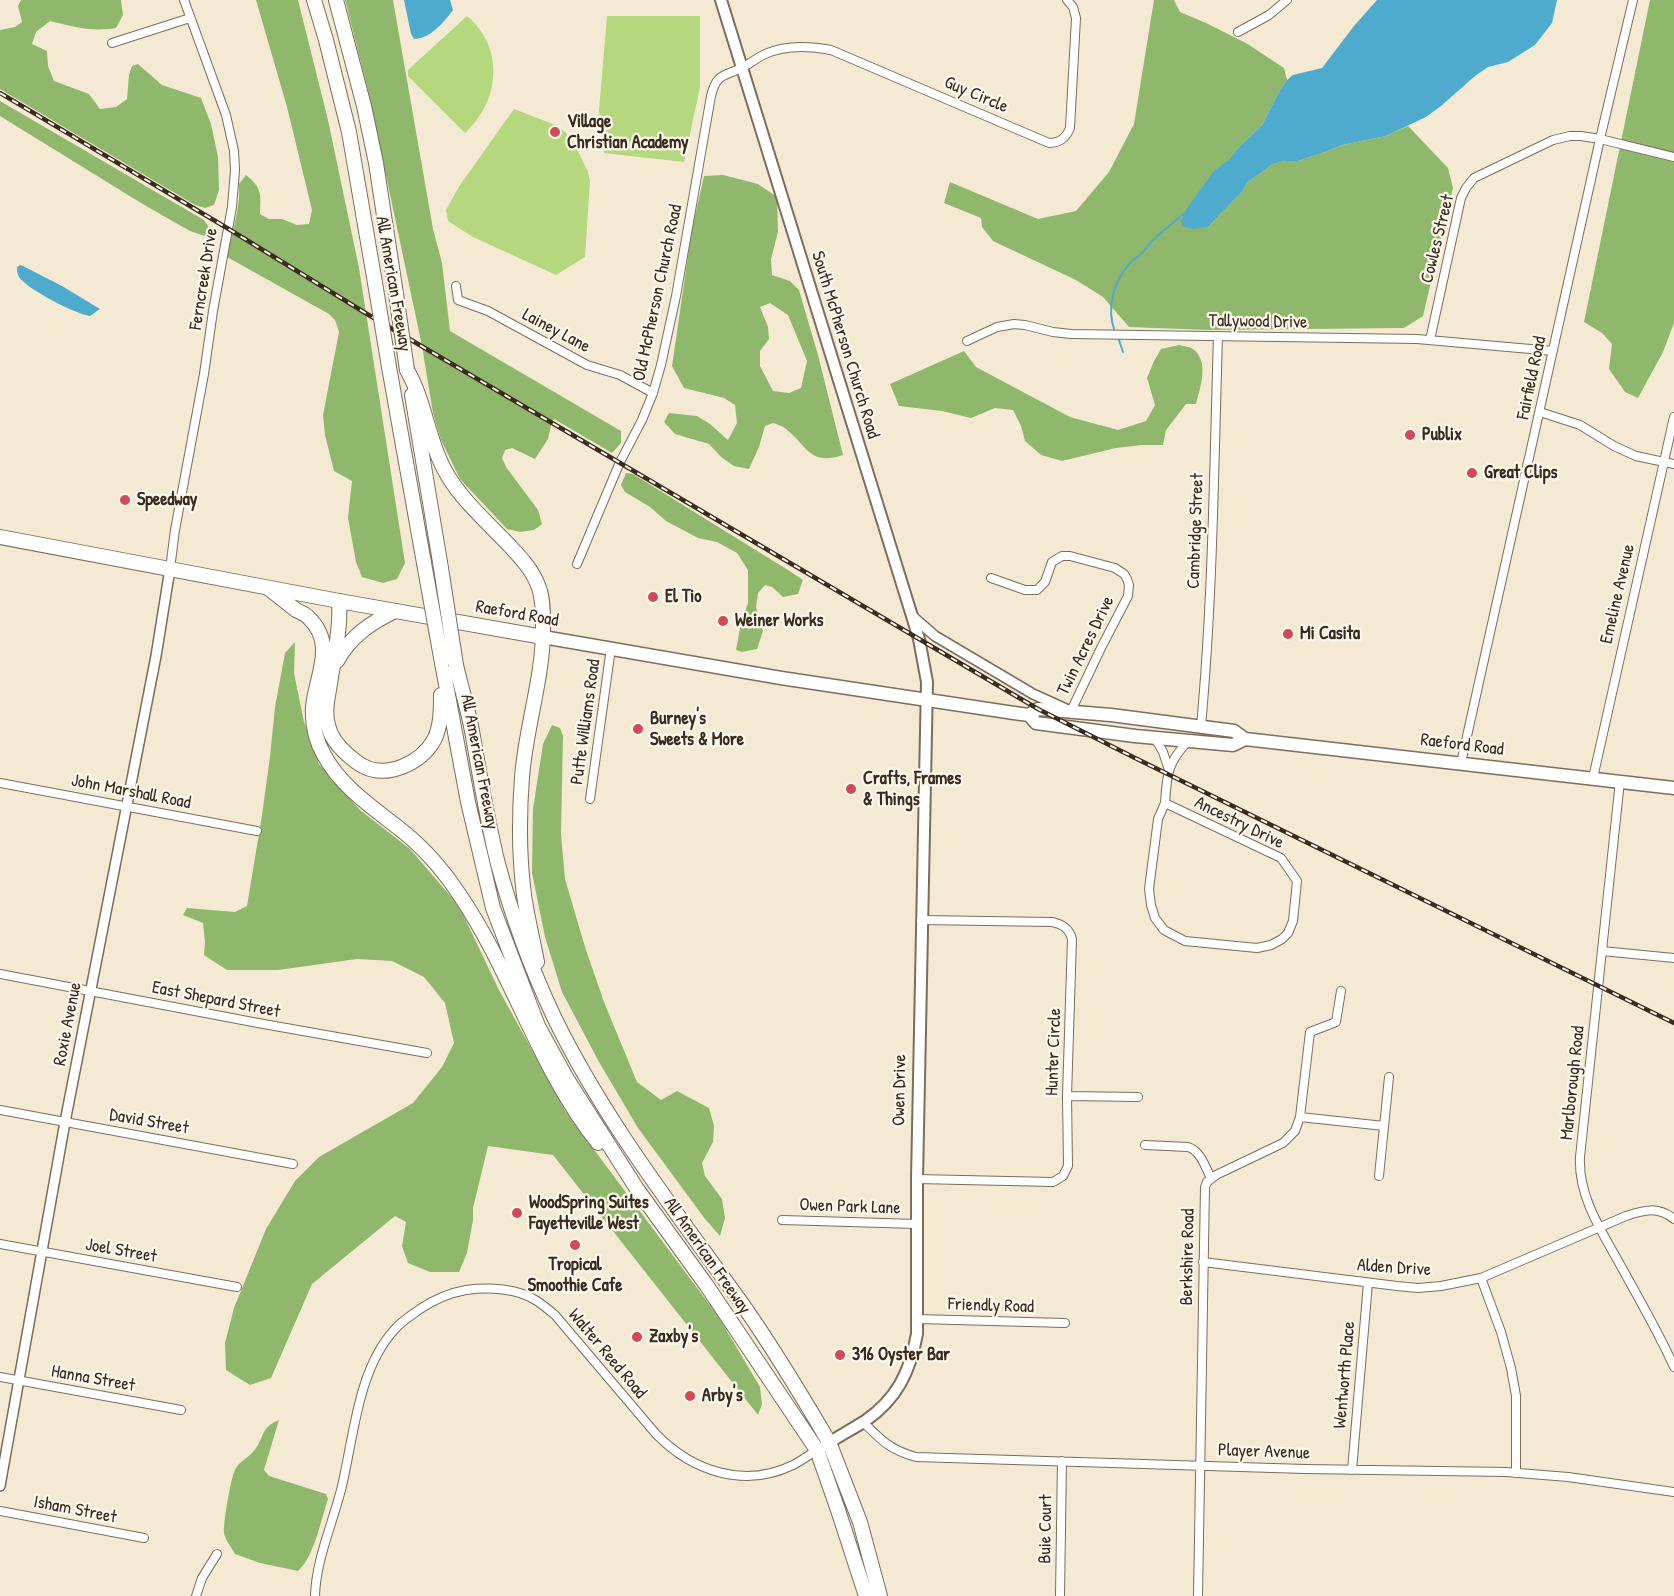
<!DOCTYPE html>
<style>
body{margin:0}
canvas{display:block;background:#f4ead3}
</style>
<canvas width="1674" height="1596"></canvas>
<script>
const g = document.querySelector('canvas').getContext('2d');
g.lineJoin = 'round';
function fillPath(path, color) { g.fillStyle = color; g.fill(path, 'evenodd'); }
function trace(path, color, width, dash) { g.strokeStyle = color; g.lineWidth = width; g.lineCap = dash ? 'butt' : 'round'; g.setLineDash(dash || []); g.stroke(path); }
function write(font, color, halo, rows, align = 'center') {
  g.font = font + ' "Patrick Hand",sans-serif'; g.lineWidth = 4.5; g.setLineDash([]); g.textBaseline = 'middle'; g.strokeStyle = halo; g.fillStyle = color; for (const [text, x, y, turn = 0] of rows) {
    g.save(); g.translate(x, y); g.rotate((+turn || 0) * Math.PI / 180); g.textAlign = isNaN(turn) ? turn : align; if (halo) g.strokeText(text, 0, 0); g.fillText(text, 0, 0); g.restore();
  }
}
fillPath(new Path2D(`
 M467,16C505,48 500,101 465,133L408,76V70Z
 M607,16H700V87L684,162L604,153L599,110Z
 M514,109L558,126L566,133L575,145L588,172L590,181L585,257L556,275L473,237L448,221L446,210L460,185Z`), '#b5d77e');
fillPath(new Path2D(`
 M21,0H121L123,15L116,28C90,32 76,27 50,21L36,32L32,44L47,51L48,66L54,81L89,94L100,109L116,107L127,99L129,75L132,66L138,64L162,85L201,98L211,124L218,157L219,190L214,205L205,208L195,205L0,89V30L15,27L22,22L18,6Z
 M256,0H298L328,120L359,268L405,563L397,579L383,583L362,577L356,562L348,518L352,481L334,471L325,435L323,415L339,332L335,320L329,314L227,257L237,213L239,198V184L246,175C262,188 261,194 260,214L269,219H282L297,225L309,224L312,210L287,107Z
 M345,0H393L433,229L442,263L450,331L621,431V443L612,453L554,419L552,421L548,439L535,459L512,448L505,450L502,458L506,467L538,510L542,524L534,530L520,532L507,529L460,479L441,440L433,413L422,346L368,90Z
 M1154,0H1174L1180,12L1206,23L1246,43L1284,68L1287,80L1279,92L1262,125L1237,149L1228,160L1208,179L1203,187L1208,227L1241,193L1248,182L1273,164L1285,161H1298L1325,152L1342,145L1386,136L1408,126L1448,168L1453,188L1423,316L1404,328L1209,330L1129,327L1103,297L1076,280L993,241L982,227L981,218L944,203L950,182L1038,219L1076,211L1109,172L1134,124Z
 M1650,0H1674V323L1663,352L1638,398L1625,392L1609,369L1612,344L1602,333L1584,322Z
 M0,101L204,220L211,230L208,237L190,231L141,203L0,116Z
 M723,175L758,184L777,197L778,232L771,259L772,275L790,281L799,290L818,355L843,455C810,466 808,447 786,429C783,426 778,425 773,423L765,426L759,447L749,469L734,466L721,457L709,444L675,434L664,422L669,413L697,416L710,424L728,440L737,423L735,405L724,398L684,388L672,366L692,229L704,176ZM770,303L788,315L807,361L801,388L789,393L773,391L760,366V351L769,339L768,327L760,307Z
 M1179,345C1184,346 1190,347 1193,349C1210,362 1200,388 1196,404H1186L1166,430L1163,445H1142L1116,448L1062,461L1041,455L1025,441L1021,426L1013,410L995,408L971,418L942,411L899,406L890,384L964,351L976,367L1070,417L1118,430L1146,421L1155,405L1147,378L1154,361L1161,349Z
 M626,473L633,474L788,570L803,580L798,594L783,597L772,587L765,585L758,593L756,607L763,631L757,649L742,652L736,650L741,623L748,603V570L737,553L717,542L698,538L666,521L650,507L625,492L621,485Z
 M295,642L294,673L304,722L319,764L360,810L410,849L459,906L499,990L566,1112L718,1316L760,1387L762,1404L758,1415L553,1155L488,1146L473,1208V1220L467,1253L459,1272H430L408,1263L402,1246L406,1222L395,1216L312,1284L271,1378L250,1385L226,1370L225,1343L234,1308L266,1229L295,1181L319,1157L413,1103L442,1067L454,1043L445,1003L424,977L392,961L357,959L278,970H227L204,955L205,942L203,923L183,915L187,908L235,912L247,906L262,815L270,757L275,707L285,653Z
 M552,725L560,728L563,736L561,834L565,879L585,947L604,1002L637,1082L661,1100L677,1091L709,1108L714,1126L713,1142L702,1163L705,1176L722,1199L725,1218L720,1236L705,1219L638,1128L599,1062L562,992L545,937L532,873L533,809L543,744Z
 M279,1420L264,1470L269,1476L326,1494L328,1499C321,1520 314,1557 298,1571L260,1563L235,1554C232,1548 225,1540 224,1533C223,1524 231,1475 236,1468C240,1461 248,1458 253,1452C264,1440 260,1427 279,1420Z`), '#90b86d');
fillPath(new Path2D(`
 M404,0H450L453,10C444,22 430,39 414,39L411,34Z
 M1377,0H1557L1552,23L1535,45L1508,62L1488,67L1475,76L1441,106L1426,117L1386,136L1342,145L1325,152L1298,161H1285L1273,164L1248,182L1241,193L1208,227L1192,229L1182,226L1181,221L1185,211L1213,172L1228,160L1237,149L1262,125L1279,92L1287,80L1293,75L1322,68L1354,26Z
 M21,265L62,286L100,309L90,316C75,314 27,289 19,277C17,273 17,271 17,267Z`), '#4fabcd');
trace(new Path2D(`
 M1115,332C1106,308 1113,281 1131,262C1134,259 1138,257 1142,253C1145,250 1148,246 1151,242C1161,232 1172,224 1183,214L1185,217
 M1118,337L1123,352`), '#4fabcd', 2);
const minor = new Path2D(`
 M1238,32L1269,15L1287,0
 M112,43L190,18
 M456,286L458,300L488,311L587,365L620,375L653,393
 M1430,340L1461,198L1466,188L1474,178L1553,140L1570,136H1581L1600,139L1674,157
 M967,341L997,327L1014,324L1025,325L1053,332L1071,334L1417,339L1553,351
 M1540,412L1580,425L1614,446L1636,456L1674,464
 M577,564L620,462L642,420L653,393L661,365L676,296L711,96C717,71 726,77 745,66C751,63 758,57 765,54C785,45 810,46 831,50L1049,143C1060,143 1066,138 1070,128L1076,18L1073,7L1067,0
 M170,569L175,530L204,374L213,311L232,207L235,170L234,151L226,115L184,0
 M991,578L1025,590H1037L1045,582L1052,562L1062,556H1070L1115,568L1124,574L1127,579L1129,585L1128,596L1101,648L1071,711
 M1201,726C1213,596 1214,466 1218,336
 M1155,738L1163,752L1169,770
 M1461,763L1600,139L1633,0
 M1593,778L1674,417
 M1620,781L1580,1157C1578,1198 1603,1233 1622,1268C1640,1301 1659,1333 1674,1367
 M0,783L257,831
 M590,799L611,648
 M1165,803L1281,858L1297,881L1293,921L1288,933L1282,939L1271,945L1257,948L1185,941L1164,930L1155,918L1151,905L1149,889L1158,819Z
 M1165,803C1167,774 1167,764 1188,741
 M1602,951L1674,958
 M0,974L258,1023L427,1053
 M1067,1096L1138,1097
 M0,1110L293,1164
 M1300,1117L1384,1126
 M1145,1145L1188,1147C1201,1151 1205,1167 1211,1178
 M1379,1176L1389,1077
 M917,1179L1053,1182L1063,1176L1068,1166L1067,1096L1072,939C1069,928 1062,924 1052,922L921,920
 M782,1220L917,1224
 M0,1244L237,1287
 M1203,1262L1397,1286L1418,1288L1441,1286L1481,1278L1626,1216C1644,1210 1658,1206 1674,1219
 M1481,1278L1501,1332L1511,1368L1516,1396V1473
 M917,1319L1065,1323
 M0,1377L181,1410
 M863,1422C881,1440 890,1450 916,1457L1305,1469L1506,1472L1568,1477L1674,1492
 M1352,1470L1368,1283
 M0,1511L144,1538
 M196,1596L202,1578L217,1554
 M315,1596C316,1560 332,1525 341,1490C354,1438 357,1370 395,1329C403,1320 412,1315 420,1309C435,1299 449,1293 466,1290C488,1287 518,1288 537,1301C543,1305 549,1310 555,1315L656,1434C692,1471 744,1489 793,1465C801,1461 809,1455 817,1450
 M1060,1596L1062,1461
 M1198,1596L1205,1187L1207,1182L1216,1175L1283,1143L1295,1131L1300,1117L1310,1032L1336,1022L1341,991`);
const tertiary = new Path2D(`
 M912,616L935,636L1033,694L1066,709
 M0,1486L65,1122L156,656L170,569`);
const secondary = new Path2D(`
 M721,0L912,616L919,639L927,682L917,1179V1334C910,1372 897,1399 865,1421C851,1430 837,1437 824,1446`);
const primary = new Path2D(`
 M543,637L781,678L1014,713L1029,715L1038,709L1111,715L1234,731L1245,739L1674,788
 M1029,715L1036,723L1135,736L1233,745L1245,739`);
const trunk = new Path2D(`
 M0,537L339,601L543,637
 M829,1442L860,1522L880,1596
 M817,1450L838,1510L866,1596`);
const motorway = new Path2D(`
 M314,0L326,40L349,132L375,283
 M336,0L364,106L376,163L396,294
 M389,367L424,563
 M407,370C426,403 428,443 448,476C463,501 487,522 508,544C520,557 533,570 539,588C543,599 543,612 543,624C544,676 526,725 522,777C519,816 519,856 524,895C527,917 533,940 537,962
 M412,395L441,568
 M268,588C277,595 287,603 296,610C300,612 305,614 308,617C337,644 316,675 313,707C312,724 316,741 324,755C343,791 382,813 412,839C430,855 446,874 459,894C513,973 538,1068 598,1143
 M339,601C341,629 334,656 330,684C328,697 324,711 328,725C330,736 339,747 348,755C353,759 357,763 363,766C387,779 421,763 434,740C441,726 441,711 441,695
 M337,661C350,637 370,623 395,611
 M442,663L468,802L493,908L538,1026L567,1079L637,1189L707,1286L817,1450
 M456,665C461,687 468,709 472,731C480,776 487,820 498,864C512,916 531,968 554,1017C605,1122 677,1213 745,1308C775,1351 802,1396 829,1442`);
trace(minor, '#7c6d5d', 10);
trace(tertiary, '#7c6d5d', 12);
trace(secondary, '#7c6d5d', 14);
trace(primary, '#7c6d5d', 15);
trace(trunk, '#7c6d5d', 16);
trace(motorway, '#7c6d5d', 16);
trace(minor, '#fff', 8);
trace(tertiary, '#fff', 9);
trace(secondary, '#fff', 10);
trace(primary, '#fff', 12);
trace(trunk, '#fff', 14);
trace(motorway, '#fff', 14);
const rail = new Path2D(`
 M0,93L227,228L367,314L1038,709L1133,757L1674,1023`);
trace(rail, '#3b2a1e', 4.5);
trace(rail, '#fbf7ec', 2, [7]);
const motorwayBridge = new Path2D(`
 M375,283L389,367
 M396,294L407,370
 M424,563L442,663
 M441,568L456,665`);
trace(motorwayBridge, '#7c6d5d', 16, []);
trace(motorwayBridge, '#fff', 14);
for (const [x, y, r, color] of [
 [555,132,6,"#d1495b"],
 [1410,435,6,"#d1495b"],
 [1472,473,6,"#d1495b"],
 [125,500,6,"#d1495b"],
 [653,597,6,"#d1495b"],
 [723,621,6,"#d1495b"],
 [1288,634,6,"#d1495b"],
 [638,729,6,"#d1495b"],
 [851,789,6,"#d1495b"],
 [517,1213,6,"#d1495b"],
 [575,1245,6,"#d1495b"],
 [637,1337,6,"#d1495b"],
 [840,1355,6,"#d1495b"],
 [690,1396,6,"#d1495b"]
]) { const dot = new Path2D(); dot.arc(x, y, r, 0, 2 * Math.PI); g.fillStyle = color; g.fill(dot); trace(dot, '#fbf7ec', 2); }
write('18px', '#3b2a1e', '#fbf7ec', [
 ["Guy Circle",976,95,23],
 ["Cowles Street",1438,239,-76],
 ["Ferncreek Drive",204,279,-81],
 ["All American Freeway",393,284,80],
 ["Old McPherson Church Road",658,293,-78],
 ["Tallywood Drive",1258,322,1],
 ["Lainey Lane",556,331,28],
 ["South McPherson Church Road",845,345,73],
 ["Fairfield Road",1532,378,-78],
 ["Cambridge Street",1196,531,-88],
 ["Emeline Avenue",1618,594,-77],
 ["Raeford Road",517,614,10],
 ["Twin Acres Drive",1086,646,-64],
 ["Putte Williams Road",586,722,-82],
 ["Raeford Road",1462,745,7],
 ["All American Freeway",479,762,79],
 ["John Marshall Road",131,792,11],
 ["Ancestry Drive",1239,823,26],
 ["East Shepard Street",216,1000,11],
 ["Roxie Avenue",68,1024,-79],
 ["Hunter Circle",1054,1052,-88],
 ["Marlborough Road",1573,1083,-84],
 ["Owen Drive",900,1090,-89],
 ["David Street",149,1122,10],
 ["Owen Park Lane",850,1207,2],
 ["Joel Street",121,1251,10],
 ["All American Freeway",707,1256,55],
 ["Berkshire Road",1188,1257,-89],
 ["Alden Drive",1394,1268,4],
 ["Friendly Road",991,1306,2],
 ["Walter Reed Road",607,1354,50],
 ["Wentworth Place",1345,1375,-85],
 ["Hanna Street",93,1379,10],
 ["Player Avenue",1264,1452,2],
 ["Isham Street",75,1510,11],
 ["Buie Court",1046,1529,-89]
]);
write('bold 18px', '#3b2a1e', '#fbf7ec', [
 ["Village",567,122],
 ["Christian Academy",567,143],
 ["Publix",1422,435],
 ["Great Clips",1484,473],
 ["Speedway",137,500],
 ["El Tio",665,597],
 ["Weiner Works",735,621],
 ["Mi Casita",1300,634],
 ["Burney's",650,719],
 ["Sweets & More",650,740],
 ["Crafts, Frames",863,779],
 ["& Things",863,800],
 ["WoodSpring Suites",529,1203],
 ["Fayetteville West",529,1224],
 ["Tropical",575,1265,"center"],
 ["Smoothie Cafe",575,1286,"center"],
 ["Zaxby's",649,1337],
 ["316 Oyster Bar",852,1355],
 ["Arby's",702,1396]
], 'left');
</script>
